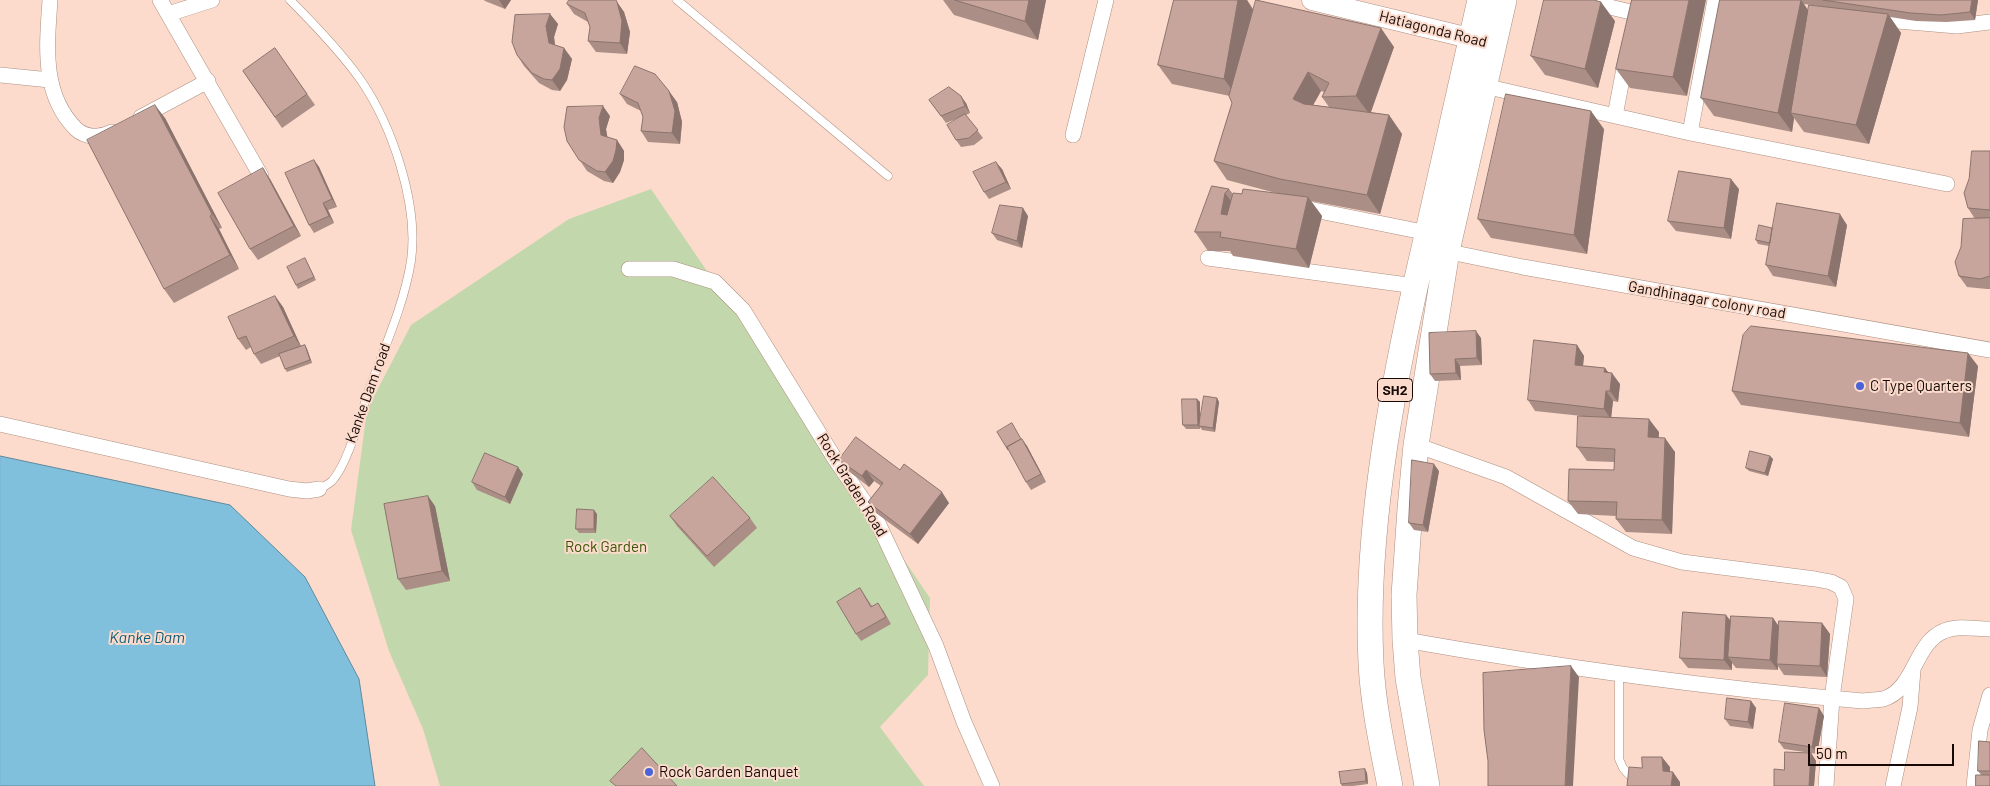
<!DOCTYPE html>
<style>
body{margin:0}
#map{position:relative;width:1990px;height:786px;overflow:hidden;background:#fcdbcc;font-family:Barlow,sans-serif}
canvas{display:block}
.scale{position:absolute;left:1808px;top:744px;width:146px;height:22px;box-sizing:border-box;border:2px solid #140905;border-top:0;padding-left:6px;font-size:15px;line-height:18px;white-space:nowrap;color:#140905;-webkit-text-stroke:4px #fcdbcc;paint-order:stroke}
</style>
<div id="map">
<canvas width="1990" height="786"></canvas>
<div class="scale">50 m</div>
</div>
<script>
const g = document.querySelector('canvas').getContext('2d');
g.lineJoin = 'round';
function fillPath(path, color) { g.fillStyle = color; g.fill(path, 'evenodd'); }
function trace(path, color, width, dash) { g.strokeStyle = color; g.lineWidth = width; g.lineCap = dash ? 'butt' : 'round'; g.setLineDash(dash || []); g.stroke(path); }
function write(font, color, halo, rows, align = 'center') {
  g.font = font + ' Barlow,sans-serif'; g.lineWidth = 4; g.setLineDash([]); g.textBaseline = 'middle'; g.strokeStyle = halo; g.fillStyle = color; for (const [text, x, y, turn = 0] of rows) {
    g.save(); g.translate(x, y); g.rotate((+turn || 0) * Math.PI / 180); g.textAlign = isNaN(turn) ? turn : align; if (halo) g.strokeText(text, 0, 0); g.fillText(text, 0, 0); g.restore();
  }
}
fillPath(new Path2D(`
 M651,189L930,598L928,675L880,727L924,786H440L423,729L389,651L351,530L367,410L411,325L569,219Z`), '#c2d8ac');
const water = new Path2D(`
 M0,456L230,505L305,577L359,679L375,786H0Z`);
fillPath(water, '#81c0dc');
trace(water, '#60899c', 1);
const service = new Path2D(`
 M290,0C314,24 340,51 360,79C392,125 419,204 411,261C404,305 384,348 369,390C361,413 348,464 332,481C329,484 323,487 319,489
 M677,0L888,176
 M1619,674V759L1623,768L1631,777`);
const minor = new Path2D(`
 M50,0C47,45 41,94 76,129C86,138 100,138 112,132
 M160,0L261,176
 M1580,0L1635,13
 M168,14L212,0
 M1874,19L1957,26L1990,22
 M0,75L50,80
 M1484,86L1690,133L1947,184
 M1615,116L1626,58
 M141,117L208,81
 M1690,133L1715,0
 M1073,135L1106,0
 M1299,207L1428,233
 M1440,250L1523,267L1990,350
 M1208,258L1415,286
 M629,269H673L715,282L743,310L835,459L876,519L936,646L964,722L992,786
 M0,424L289,489L307,491L319,489
 M1416,445L1506,477L1633,548L1682,562L1815,579L1831,582L1841,587L1846,599L1832,698L1826,786
 M1405,640C1557,667 1709,688 1863,701C1870,700 1877,700 1883,699C1915,690 1914,643 1944,631C1958,625 1975,629 1990,629
 M1893,786L1910,707L1913,670
 M1974,786L1980,730L1990,695`);
const tertiary = new Path2D(`
 M1312,0L1486,42`);
const primary = new Path2D(`
 M1390,786C1382,746 1373,704 1371,663C1364,524 1396,366 1428,231C1446,154 1463,77 1480,0
 M1427,786L1408,678L1405,640L1404,595L1410,509L1416,445L1447,251L1504,0`);
trace(service, '#ad8f81', 9);
trace(minor, '#ad8f81', 16);
trace(tertiary, '#ad8f81', 21);
trace(primary, '#ad8f81', 26);
trace(service, '#fff', 8);
trace(minor, '#fff', 15);
trace(tertiary, '#fff', 20);
trace(primary, '#fff', 25);
fillPath(new Path2D(`
 M484,0H511L505,9L485,1Z
 M943,0H1046L1038,40L954,15Z
 M1174,0H1247L1253,9L1394,47L1370,112L1389,115L1402,134L1380,214L1311,201L1322,216L1309,268L1233,256L1230,251H1208L1195,232L1212,186L1229,189L1233,194L1276,193L1227,180L1214,161L1232,103L1230,96L1172,84L1158,65ZM1321,91L1324,92L1322,97L1329,107L1313,105Z
 M1632,0L1687,96L1630,88L1616,69Z
 M1720,0H1978L1975,20L1946,22L1916,21L1890,17L1901,33L1869,144L1804,132L1794,118L1792,132L1714,116L1701,98ZM1804,4L1833,8L1808,10Z
 M617,2L624,12L630,32L627,54L596,52L588,41L590,27L588,22L574,14L567,4Z
 M550,14L558,24L554,37L555,45L564,48L572,59L567,80L560,91L552,90L539,83L524,66L517,55Z
 M1615,21L1598,88L1545,75L1531,56Z
 M275,48L315,105L282,128L243,71Z
 M620,94L677,102L682,122L680,144L648,142L641,131L643,117L641,111L627,104Z
 M929,100L966,103L970,113L966,115L983,138L974,145L961,147L956,140L963,116L946,123Z
 M610,116L606,129L607,137L617,140L624,151V160L620,172L613,183L604,181L587,171L567,141Z
 M165,118L222,228L219,229L239,269L174,303L164,289Z
 M1604,129L1587,254L1491,238L1478,219Z
 M1990,151V289H1987L1967,287L1959,276L1975,219L1968,208Z
 M314,160L319,167L337,207L328,210L334,223L314,233L309,225Z
 M1002,169L1011,189L989,199L984,192Z
 M270,179L301,236L258,260L250,249Z
 M1739,189L1731,239L1676,231L1668,221Z
 M1028,216L1022,248L997,240L992,233Z
 M1847,225L1836,287L1773,276L1766,265L1769,246L1758,244L1756,240L1772,228Z
 M305,258L316,280L298,289L296,285Z
 M275,296L283,307L301,346L305,345L307,349L312,363L287,372L285,369L280,356L261,364L254,354L251,347L246,350L238,339Z
 M1481,338L1482,365L1460,366L1461,380L1435,381L1430,374Z
 M1577,345L1584,356L1583,366L1605,368L1608,372L1620,384L1618,402L1613,401L1611,417L1659,432L1658,438L1675,452L1672,534L1626,532L1616,519V516L1578,514L1568,501L1614,470V462L1587,461L1577,447L1582,416L1535,411L1528,400Z
 M1978,366L1969,437L1741,405L1732,391Z
 M1217,398L1219,402L1215,432L1202,430L1200,427V429H1186L1183,425L1197,399L1200,402V420Z
 M1021,439L1027,446L1046,482L1031,490L1026,482Z
 M1770,456L1773,459L1768,476L1749,471L1746,468Z
 M839,460L900,470L949,503L918,544L876,513L868,502L881,486L874,481L869,487L847,470Z
 M1439,471L1428,532L1414,530L1409,523Z
 M523,474L510,504L477,490L472,482Z
 M435,506L450,581L406,590L398,579Z
 M597,514L596,533H579L576,529Z
 M670,516L750,518L757,528L714,567L677,526Z
 M860,588L872,606L883,610L891,624L861,641L856,634Z
 M1773,618L1779,627L1822,623L1830,634L1827,677L1784,675L1778,666V670L1736,668L1732,663V670L1688,668L1680,658L1730,620Z
 M1751,701L1756,708L1753,729L1730,726L1725,719Z
 M1819,708L1824,716L1817,754L1811,753L1816,761L1814,786H1774L1784,770L1811,753L1784,749L1779,742Z
 M1990,742V786L1978,771Z
 M1365,769L1367,773L1368,784L1353,786H1342L1341,784Z`), '#ab8e86');
fillPath(new Path2D(`
 M499,0H511L505,9Z
 M1029,0H1046L1038,40L1025,21Z
 M1238,0H1247L1253,10L1238,98L1224,79Z
 M1689,0H1706L1687,96L1673,77Z
 M1801,0L1814,19L1791,113L1794,118L1792,132L1778,113Z
 M1972,0H1978L1975,20L1970,12Z
 M617,2L624,12L630,32L627,54L620,43Z
 M1601,2L1615,21L1598,88L1585,69Z
 M550,14L558,24L554,37L556,54L549,43L546,26Z
 M1888,14L1901,33L1869,144L1856,125Z
 M1381,28L1394,47L1370,115L1356,96Z
 M564,48L572,59L567,80L560,91L552,80Z
 M1308,72L1321,91L1306,118L1293,99Z
 M669,91L677,102L682,122L680,144L672,133Z
 M961,96L966,103L970,113L965,106Z
 M155,105L165,118L222,228L212,214Z
 M603,106L610,116L606,129L609,146L601,135L599,118Z
 M1591,111L1604,129L1587,254L1574,235Z
 M1389,115L1402,134L1380,214L1367,195Z
 M617,140L624,151V160L620,172L613,183L605,172Z
 M314,160L319,167L337,207L332,199Z
 M996,162L1002,169L1011,189L1006,182Z
 M263,168L270,179L301,236L294,226Z
 M1731,179L1739,189L1731,239L1724,228Z
 M1225,193L1238,211L1234,233L1221,214Z
 M1308,197L1322,216L1309,268L1296,249Z
 M323,203L328,210L334,223L329,216Z
 M1023,208L1028,216L1022,248L1017,241Z
 M1840,214L1847,225L1836,287L1828,276Z
 M210,216L219,229L239,269L230,255Z
 M275,296L283,307L301,347L294,336Z
 M1476,331L1481,338L1482,365L1477,358Z
 M305,345L307,349L312,363L310,360Z
 M1577,345L1584,356L1582,375L1575,365Z
 M1968,353L1978,366L1969,437L1960,423Z
 M1455,359L1460,366L1461,380L1456,373Z
 M1605,368L1612,378V373L1620,384L1618,402L1610,391L1604,372Z
 M1606,391L1613,401L1611,419L1604,409Z
 M1217,398L1219,402L1215,432L1213,428Z
 M1197,399L1200,402V426H1199L1200,429L1198,425Z
 M1649,419L1659,432L1658,451L1648,437Z
 M1665,438L1675,452L1672,534L1662,520Z
 M1022,439L1027,446L1046,482L1041,474Z
 M1770,456L1773,459L1768,476L1765,473Z
 M1434,464L1439,471L1428,532L1423,525Z
 M518,467L523,474L510,504L505,497Z
 M866,470L874,481L869,487L862,476Z
 M942,492L949,503L918,544L910,534Z
 M428,496L435,506L450,581L442,571Z
 M594,510L597,514L596,533L594,529Z
 M1726,615L1734,625L1728,657L1732,662V670L1724,660Z
 M1773,618L1780,628L1777,664L1778,666V670L1770,660Z
 M1822,623L1830,634L1827,677L1820,666Z
 M1571,666L1579,677L1573,786H1565Z
 M1751,701L1756,708L1753,729L1748,722Z
 M1819,708L1824,716L1817,754L1812,747Z
 M1811,753L1816,761L1814,786H1809Z
 M1662,757L1670,767V781L1663,771Z
 M1365,769L1367,773L1368,784L1366,781Z
 M1673,772L1680,782V786H1671Z`), '#8b746d');
const building = new Path2D(`
 M569,0H616L617,2L622,21L620,43L588,41L590,27L585,13L567,4Z
 M955,0H1029L1025,21Z
 M1174,0H1238L1224,79L1158,65Z
 M1256,0L1381,28L1356,96L1322,97L1329,83L1308,72L1293,99L1304,104L1389,115L1367,195L1280,179L1214,161L1232,103L1229,96Z
 M1544,0H1594L1601,2L1585,69L1531,56Z
 M1632,0H1689L1673,77L1616,69Z
 M1720,0H1801L1778,113L1701,98Z
 M1823,0H1972L1970,12L1941,15L1911,13Z
 M1809,5L1888,14L1856,125L1791,113Z
 M550,14L546,26L549,43L564,48L560,69L552,80L544,79L532,73L517,55L512,42L515,15Z
 M275,48L307,94L275,117L243,71Z
 M635,66L655,74L669,91L675,111L672,133L641,131L643,117L638,103L620,94Z
 M949,87L961,96L965,106L941,116L929,100Z
 M1506,94L1591,111L1574,235L1478,219Z
 M155,105L212,214L210,216L230,255L164,289L87,140Z
 M603,106L599,118L601,135L617,140L616,150L613,161L605,172L597,171L579,160L567,141L564,127L567,107Z
 M965,114L978,130L969,138L956,140L947,125Z
 M1972,151H1990V210L1968,208L1964,193L1969,179Z
 M314,160L332,199L323,203L329,216L309,225L285,173Z
 M996,162L1006,182L984,192L973,172Z
 M263,168L294,226L250,249L218,193Z
 M1679,171L1731,179L1724,228L1668,221Z
 M1212,186L1229,189L1225,193L1221,214L1227,215L1233,193L1242,194L1243,189L1308,197L1296,249L1220,237L1221,232H1195Z
 M1777,203L1840,214L1828,276L1766,265Z
 M1000,205L1023,208L1017,241L992,233Z
 M1990,218V276L1980,279L1959,276L1955,262L1961,247L1963,219Z
 M1759,225L1772,228L1770,243L1756,240Z
 M305,258L314,277L296,285L287,267Z
 M275,296L294,336L254,354L246,336L238,339L228,317Z
 M1751,326L1968,353L1960,423L1732,391L1743,335Z
 M1476,331L1477,358L1455,359L1456,373L1430,374L1429,333Z
 M1534,340L1577,345L1575,365L1605,368L1604,372L1612,373L1610,391H1606L1604,409L1528,400Z
 M305,345L310,360L285,369L279,354Z
 M1204,396L1217,398L1213,428L1199,426Z
 M1182,399H1197L1198,425H1183Z
 M1578,416L1649,419L1648,437L1665,438L1662,520L1616,519L1617,502L1568,501L1569,469L1614,470L1615,449L1577,447Z
 M1012,423L1021,439L1007,447L1008,450L997,432Z
 M856,437L900,470L904,464L942,492L910,534L868,502L883,483L866,470L862,476L839,460Z
 M1022,439L1041,474L1026,482L1007,447Z
 M1750,451L1770,456L1765,473L1746,468Z
 M485,453L518,467L505,497L472,482Z
 M1412,460L1434,464L1423,525L1409,523Z
 M713,477L750,518L707,556L670,516Z
 M428,496L442,571L398,579L384,504Z
 M577,509L594,510V529H576Z
 M860,588L871,607L878,603L886,617L856,634L837,602Z
 M1683,612L1726,615L1724,660L1680,658Z
 M1731,616L1773,618L1770,660L1728,657Z
 M1779,621L1822,623L1820,666L1777,664Z
 M1571,666L1565,786H1488V761L1484,730L1483,673Z
 M1727,698L1751,701L1748,722L1725,719Z
 M1785,703L1819,708L1812,747L1779,742Z
 M1979,741L1990,742V771H1978Z
 M642,748L677,786H616L610,781Z
 M1785,752L1811,753L1809,786H1774V769L1784,770Z
 M1642,757H1662L1663,771L1673,772L1671,786H1627L1629,767L1642,768Z
 M1365,769L1366,781L1341,784L1339,772Z
 M1976,775H1990V786H1976Z`);
fillPath(building, '#c7a59c');
trace(building, '#8b746d', 1);
for (const [x, y, r, color] of [
 [1860,386,5,"#4a63d7"],
 [649,772,5,"#4a63d7"]
]) { const dot = new Path2D(); dot.arc(x, y, r, 0, 2 * Math.PI); g.fillStyle = color; g.fill(dot); trace(dot, '#fcdbcc', 2); }
for (const [x, y, w] of [
 [1395,390,35]
]) { const box = new Path2D(); box.roundRect(x - w / 2, y - 11.5, w, 23, 4); g.fillStyle = '#fcdbcc'; g.fill(box); trace(box, '#140905', 1); }
write('bold 14px', '#140905', null, [
 ["SH2",1395,390]
]);
write('15px', '#140905', '#fcdbcc', [
 ["Hatiagonda Road",1433,29,14],
 ["Gandhinagar colony road",1707,300,10],
 ["Kanke Dam road",368,393,-70],
 ["Rock Graden Road",852,485,58]
]);
write('15px', '#140905', '#fcdbcc', [
 ["C Type Quarters",1870,386],
 ["Rock Garden Banquet",659,772]
], 'left');
write('15px', '#385506', '#fcdbcc', [
 ["Rock Garden",606,547]
]);
write('italic 16px', '#0b5e7a', '#fcdbcc', [
 ["Kanke Dam",147,638]
]);
</script>
